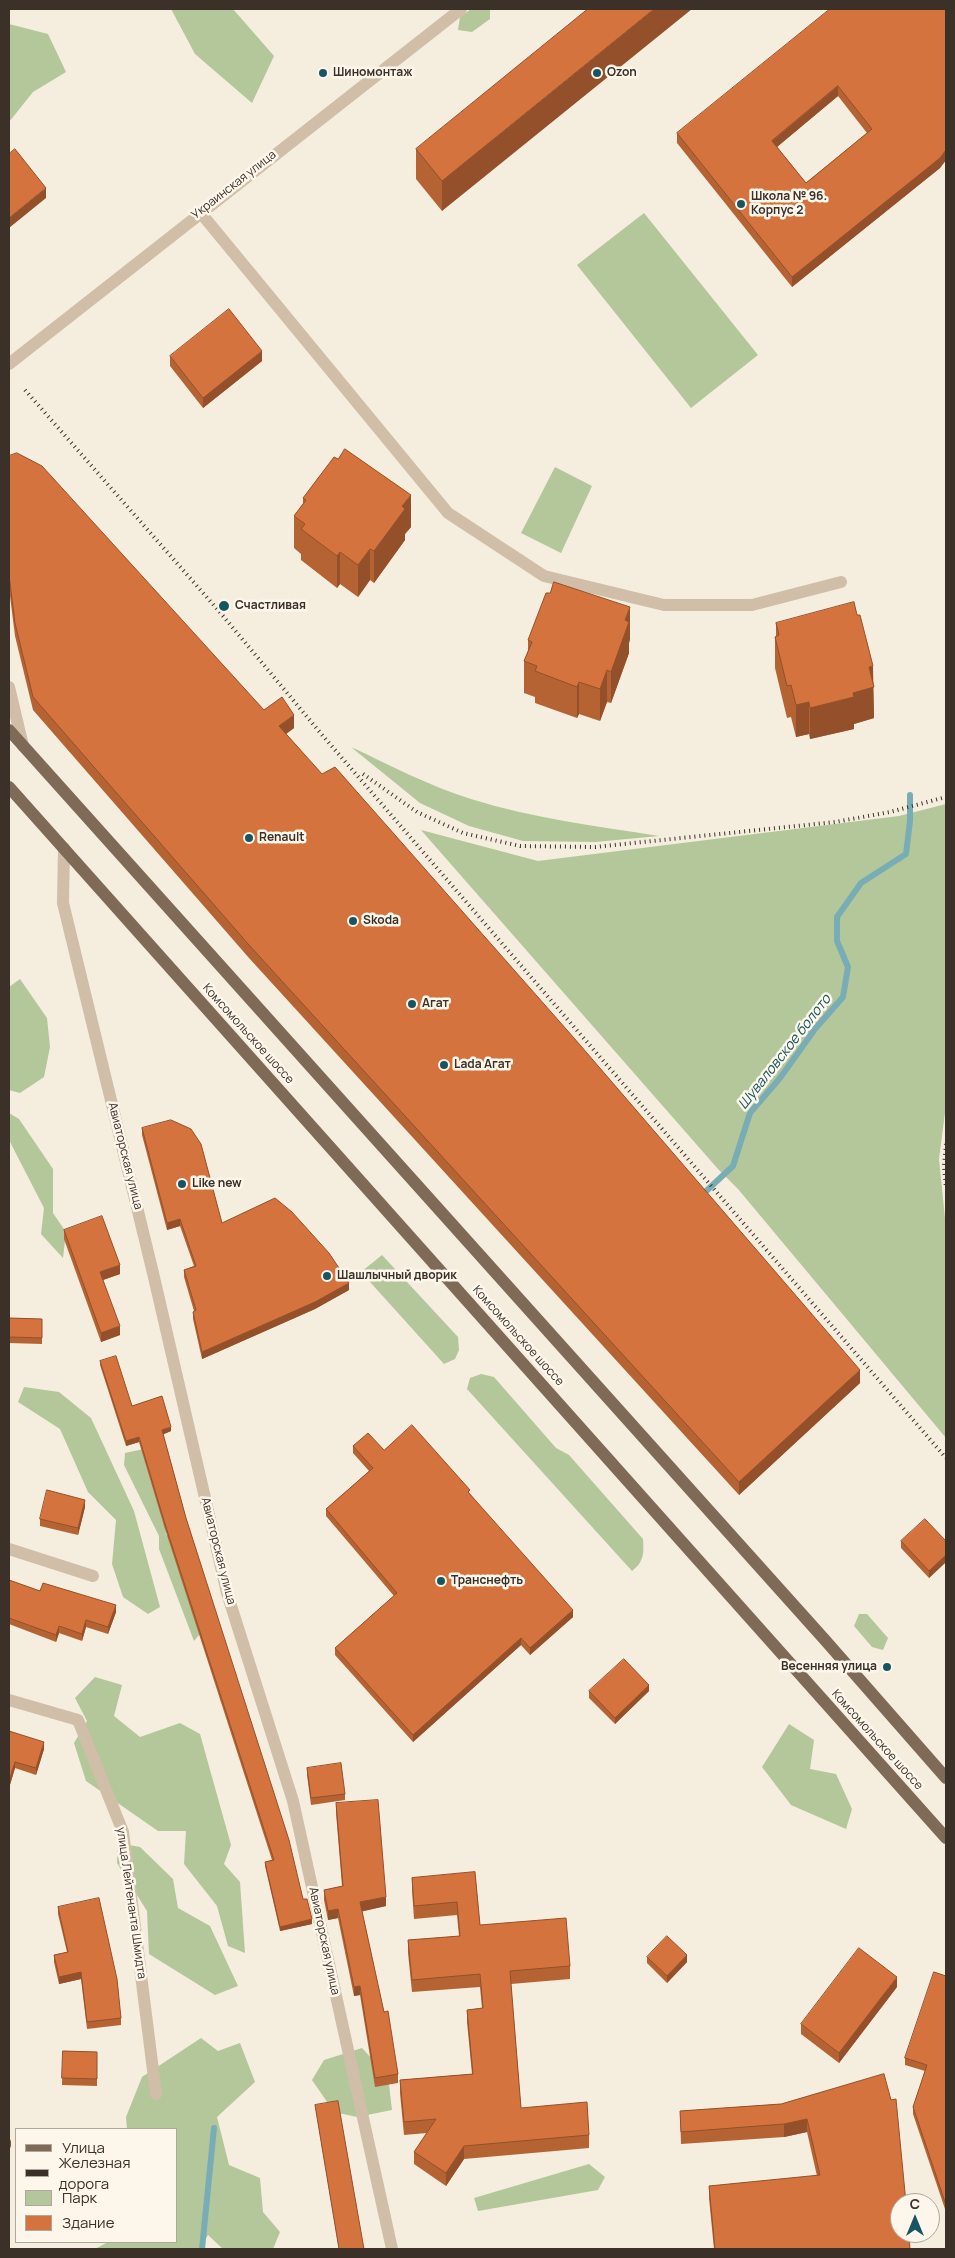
<!DOCTYPE html>
<meta charset="utf-8">
<style>
body{margin:0}
#map{position:relative;width:955px;height:2258px;overflow:hidden;background:#f5edde;font-family:Manrope,sans-serif}
canvas{display:block}
.frame{position:absolute;inset:0;border:10px solid #3b3129;pointer-events:none}
.legend{position:absolute;left:15px;top:2128px;width:162px;height:115px;box-sizing:border-box;background:#fcf6eb;border:1px solid #afa79d;margin:0;padding:6px 9px;list-style:none;font-size:15px;color:#3b3129}
.legend li{display:flex;align-items:center;gap:10px;height:25px}
.legend b{width:25px;border:1px solid #afa79d}
.north{position:absolute;left:890px;top:2193px;width:50px;height:50px;box-sizing:border-box;background:#fcf6eb;border:1px solid #afa79d;border-radius:50%;rotate:0deg;font-size:14px;font-weight:700;line-height:20px;text-align:center;color:#3b3129}
.north::after{content:'';display:block;margin:auto;width:18px;height:22px;background:#185563;clip-path:polygon(50% 0,100% 100%,50% 72%,0 100%)}
</style>
<div id="map">
<canvas width="955" height="2258"></canvas>
<div class="frame"></div>
<ul class="legend">
<li><b style="height:6px;background:#7f6a58"></b>Улица</li>
<li><b style="height:6px;background:#3b3129"></b>Железная дорога</li>
<li><b style="height:14px;background:#b3c79b"></b>Парк</li>
<li><b style="height:14px;background:#d4733d"></b>Здание</li>
</ul>
<div class="north">С</div>
</div>
<script>
const g = document.querySelector('canvas').getContext('2d');
g.lineJoin = 'round';
function fillPath(path, color) { g.fillStyle = color; g.fill(path, 'evenodd'); }
function trace(path, color, width, dash) { g.strokeStyle = color; g.lineWidth = width; g.lineCap = dash ? 'butt' : 'round'; g.setLineDash(dash || []); g.stroke(path); }
function write(font, color, halo, rows, align = 'center') {
  g.font = font + ' Manrope,sans-serif'; g.lineWidth = 5; g.setLineDash([]); g.textBaseline = 'middle'; g.strokeStyle = halo; g.fillStyle = color; for (const [text, x, y, turn = 0] of rows) {
    g.save(); g.translate(x, y); g.rotate((+turn || 0) * Math.PI / 180); g.textAlign = isNaN(turn) ? turn : align; if (halo) g.strokeText(text, 0, 0); g.fillText(text, 0, 0); g.restore();
  }
}
fillPath(new Path2D(`
 M171,9H233L274,56L252,103L195,54Z
 M471,9H490V19L472,32L458,30L460,17Z
 M9,24L48,34L66,72L33,92L9,122Z
 M644,213L758,355L691,408L577,265Z
 M555,467L592,486L561,553L521,533Z
 M351,747C390,765 429,786 471,799C532,818 596,826 659,836L595,842L523,841L469,826L420,803Z
 M946,804V1105L939,1159L946,1228V1438L738,1189L718,1169L421,830L538,861L899,816Z
 M20,979L47,1018L50,1047L44,1077L20,1093L9,1090V987Z
 M9,1113L19,1119L53,1169V1213L66,1232L63,1258L41,1234L44,1208L9,1140Z
 M382,1255L458,1337L459,1350L455,1359L444,1364L361,1272Z
 M481,1374L494,1377L556,1448L569,1455L643,1539C644,1553 644,1562 632,1571L467,1389L470,1378Z
 M24,1387L59,1392L91,1418L134,1511L160,1607L148,1614L123,1597L112,1564L116,1520L88,1492L60,1429L18,1402Z
 M148,1448L160,1468L166,1535L179,1538L204,1629L194,1641L159,1549V1536L124,1465L125,1453Z
 M859,1614H867L888,1638L883,1650L872,1647L854,1626Z
 M95,1677L122,1685L114,1716L140,1737L180,1723L200,1734L231,1845L224,1864L240,1882L245,1953L228,1946L217,1906L184,1864L186,1831H158L86,1781L74,1743L87,1721L75,1698Z
 M789,1724L814,1740L810,1769L836,1774L852,1809L846,1829L791,1805L762,1767Z
 M118,1843L140,1847L173,1879L178,1908L210,1926L238,1986L215,1995L149,1954L147,1911L117,1863Z
 M201,2038L218,2051L240,2043L255,2082L217,2117L229,2165L260,2178L263,2212L280,2232L273,2249H223L208,2235L200,2249H95L108,2242H176V2129H127L126,2117L142,2077Z
 M362,2048L388,2076L392,2110L357,2117L334,2112L312,2080L324,2060Z
 M589,2164L605,2177L598,2190L478,2211L474,2198Z`), '#b3c79b');
trace(new Path2D(`
 M703,1194L733,1166L750,1113L780,1078L815,1029L843,997L848,967L837,941V917L861,883L906,854L910,821V795
 M202,2249L214,2128`), '#79adb6', 6);
trace(new Path2D(`
 M200,212L448,513L544,576L664,605H752L841,582
 M64,848L63,903L153,1273L227,1593L293,1801L392,2249
 M9,1549L93,1576
 M9,1700L78,1720L123,1832L156,2094`), '#d0bea8', 12);
trace(new Path2D(`
 M9,364L461,9
 M9,687L23,746`), '#d0bea8', 12);
trace(new Path2D(`
 M9,730L825,1640L946,1778
 M9,787L946,1838`), '#7f6a58', 12);
trace(new Path2D(`
 M25,390L218,610L323,736L946,1458
 M363,774L417,812L463,833L520,846L595,847L835,822L890,812L946,797
 M946,1144L944,1166L946,1188`), '#3b3129', 4, [1, 4]);
fillPath(new Path2D(`
 M588,9L442,211L416,179V149Z
 M946,9V160L940,168L792,287L677,143V133ZM838,96L867,133L806,183L777,147Z
 M170,356L262,361L203,408L170,366Z
 M9,456L264,710L294,728L286,734L860,1383L739,1495L249,958L33,710L15,636L9,588Z
 M303,498L411,527L405,534V540L374,583L370,580L358,597L340,584L337,588L301,560V554L294,548V516L303,504Z
 M776,623L873,684L874,718L854,724V729L810,739L809,734L796,737L791,717L787,718L775,668V637L776,636Z
 M630,639L629,643V653L611,703L607,702L600,721L579,714L577,718L535,703V697L524,693V661L528,651V640Z
 M142,1128L222,1223L349,1290L315,1309L202,1359L193,1319V1312L194,1311L184,1277V1270L194,1266L180,1226L167,1230L142,1135Z
 M64,1230L120,1274L103,1280L120,1335L101,1342L64,1239Z
 M9,1318L42,1319V1344L9,1343Z
 M100,1361L132,1406L171,1431L163,1434L186,1518L303,1899L312,1924L280,1931L265,1866V1862L272,1860L165,1529L139,1442L126,1446L100,1365Z
 M353,1446L384,1450L470,1494L573,1617L530,1655L521,1645L413,1742L335,1655V1648L394,1596L326,1516V1509L369,1471L353,1453Z
 M85,1507L78,1535L40,1526V1519Z
 M901,1541H946V1562L929,1578L901,1548Z
 M9,1580L40,1591L116,1612L108,1634L86,1627L82,1641L59,1633L56,1642L9,1624Z
 M589,1691H649L615,1724L589,1698Z
 M9,1731L44,1749L36,1775L15,1768L9,1788Z
 M307,1768L345,1794V1800L311,1805L307,1775Z
 M336,1803L386,1906L362,1911L384,2012L398,2074V2083L375,2087L360,1995L354,1996L338,1918L328,1920L324,1900V1890L342,1886L336,1813Z
 M475,1872L480,1925L570,1966V1979L511,1984L521,2108L589,2135V2148L464,2159L446,2186L414,2164V2152L427,2133L404,2135L400,2093V2080L472,2074L467,2022V2010L482,2008L480,1987L412,1992L408,1953V1940L459,1936L457,1915L414,1919L412,1890V1878Z
 M58,1907L121,2018V2025L87,2029L81,1979L59,1984L54,1962V1955L67,1952L58,1914Z
 M647,1957L687,1962L667,1983L647,1963Z
 M946,1976V2212L913,2114V2107L925,2071L905,2065V2058Z
 M897,1987L839,2063L801,2034V2024Z
 M63,2051L97,2052V2086L62,2085Z
 M884,2074L910,2249H714L709,2198V2186L817,2176L807,2132L784,2137L681,2144L680,2111L781,2104Z
 M315,2105L364,2249H339Z`), '#b66334');
fillPath(new Path2D(`
 M654,9H692L442,211V181Z
 M838,86V96L772,151V141Z
 M946,150V160L940,168L792,287V277Z
 M46,188V198L9,228V218Z
 M262,351V361L203,408V398Z
 M411,495V527L405,534V540L374,583V551L402,506Z
 M370,549V580L358,597V565Z
 M340,552V584L337,588V556Z
 M630,607V639L629,643V653L611,703V672L625,620Z
 M873,666L874,718L854,724V729L810,739V708L853,693L869,667Z
 M607,670V702L600,721V689Z
 M579,682V714L577,718V687Z
 M809,702V734L796,737V705Z
 M294,715V728L279,739V726Z
 M180,1219V1226L167,1230V1223Z
 M120,1265V1274L100,1281V1272Z
 M349,1283V1290L315,1309L202,1359V1352Z
 M120,1326V1335L101,1342V1333Z
 M860,1370V1383L739,1495V1482Z
 M171,1427V1431L162,1435V1430Z
 M139,1437V1442L126,1446V1441Z
 M85,1500V1507L78,1535V1528Z
 M946,1555V1562L929,1578V1571Z
 M116,1605V1612L108,1634V1627Z
 M573,1610V1617L530,1655V1648Z
 M86,1620V1627L82,1641V1634Z
 M59,1626V1633L56,1642V1635Z
 M521,1638V1645L413,1742V1735Z
 M649,1685V1691L615,1724V1718Z
 M44,1742V1749L36,1775V1768Z
 M15,1762V1768L9,1788V1781Z
 M386,1897V1906L360,1912V1902Z
 M338,1909V1918L328,1920V1911Z
 M312,1919V1924L280,1931V1927Z
 M687,1955V1962L667,1983V1976Z
 M81,1972V1979L59,1984V1977Z
 M897,1977V1987L839,2063V2053Z
 M360,1986V1995L354,1996V1987Z
 M807,2119V2132L784,2137V2124Z
 M11,2139V2146L9,2151V2144Z
 M464,2146V2159L446,2186V2173Z`), '#94502b');
const building = new Path2D(`
 M588,9H654L442,181L416,149Z
 M830,9H946V150L940,158L792,277L677,133ZM838,86L872,129L806,183L772,141Z
 M15,149L46,188L9,218V154Z
 M229,309L262,351L203,398L170,356Z
 M345,449L411,495L402,506L405,509L374,551L370,549L358,565L340,552L337,556L301,529L305,524L294,516L306,500L303,498L334,457L338,459Z
 M17,453L42,466L264,710L282,697L294,715L279,726L322,774L335,767L574,1038L860,1370L739,1482L249,945L33,697L15,623L9,575V456Z
 M554,582L630,607L625,620L629,622L611,672L607,670L600,689L579,682L577,687L535,671L537,666L524,661L532,642L528,640L546,593H550Z
 M854,602L857,615H860L873,666L869,667L874,687L853,693L854,697L810,708L809,702L796,705L791,685L787,686L775,637L779,635L776,623Z
 M171,1120L191,1129L201,1144L222,1223L275,1198L292,1212L329,1253L349,1283L315,1302L202,1352L193,1312L196,1310L184,1270L196,1266L180,1219L167,1223L142,1128Z
 M102,1216L120,1265L100,1272L120,1326L101,1333L64,1230Z
 M9,1318L42,1319V1338L9,1337Z
 M116,1356L132,1406L162,1396L171,1427L162,1430L186,1518L289,1840L303,1899H307L312,1919L280,1927L265,1862L274,1860L165,1524L139,1437L126,1441L100,1361Z
 M412,1425L470,1490L468,1492L573,1610L530,1648L521,1638L413,1735L335,1648L397,1593L326,1509L373,1468L353,1446L368,1433L384,1450Z
 M47,1490L85,1500L78,1528L40,1519Z
 M925,1519L946,1541V1555L929,1571L901,1541Z
 M9,1580L40,1591L43,1583L116,1605L108,1627L86,1620L82,1634L59,1626L56,1635L9,1618Z
 M624,1659L649,1685L615,1718L589,1691Z
 M9,1731L44,1742L36,1768L15,1762L9,1781Z
 M341,1763L345,1794L311,1798L307,1768Z
 M378,1800L386,1897L360,1902L384,2012L388,2011L398,2074L375,2078L360,1986L354,1987L338,1909L328,1911L324,1890L343,1886L336,1803Z
 M475,1872L480,1925L566,1918L570,1966L510,1971L521,2108L587,2102L589,2135L464,2146L446,2173L414,2152L436,2119L404,2122L400,2080L473,2074L467,2010L483,2008L480,1974L412,1980L408,1940L460,1936L457,1902L414,1906L412,1878Z
 M99,1898L117,1979L121,2018L87,2022L81,1972L59,1977L54,1955L68,1952L58,1907Z
 M667,1936L687,1955L667,1976L647,1957Z
 M859,1948L897,1977L839,2053L801,2024Z
 M934,1972L946,1976V2205L913,2107L927,2065L905,2058Z
 M63,2051L97,2052V2079L62,2078Z
 M884,2074L891,2100L896,2099L906,2203H900V2233H909L910,2249H715L709,2186L820,2175L807,2119L784,2124L681,2132L680,2111L781,2104Z
 M338,2101L364,2249H339L315,2105Z`);
fillPath(building, '#d4733d');
trace(building, '#94502b', 1);
for (const [x, y, r, color] of [
 [323,73,5,"#185563"],
 [597,73,5,"#185563"],
 [741,204,5,"#185563"],
 [224,606,6,"#185563"],
 [249,838,5,"#185563"],
 [353,921,5,"#185563"],
 [412,1004,5,"#185563"],
 [444,1065,5,"#185563"],
 [182,1184,5,"#185563"],
 [327,1276,5,"#185563"],
 [441,1581,5,"#185563"],
 [887,1667,5,"#185563"]
]) { const dot = new Path2D(); dot.arc(x, y, r, 0, 2 * Math.PI); g.fillStyle = color; g.fill(dot); trace(dot, '#fcf6eb', 2); }
write('bold 12px', '#3b3129', '#fcf6eb', [
 ["Шиномонтаж",333,73],
 ["Ozon",607,73],
 ["Школа № 96.",751,197],
 ["Корпус 2",751,211],
 ["Счастливая",235,606],
 ["Renault",259,838],
 ["Skoda",363,921],
 ["Агат",422,1004],
 ["Lada Агат",454,1065],
 ["Like new",192,1184],
 ["Шашлычный дворик",337,1276],
 ["Транснефть",451,1581],
 ["Весенняя улица",877,1667,"right"]
], 'left');
write('12px', '#3b3129', '#fcf6eb', [
 ["Украинская улица",234,185,-38],
 ["Комсомольское шоссе",248,1034,48],
 ["Авиаторская улица",125,1156,76],
 ["Комсомольское шоссе",518,1336,48],
 ["Авиаторская улица",218,1551,76],
 ["Комсомольское шоссе",877,1740,48],
 ["улица Лейтенанта Шмидта",131,1903,82],
 ["Авиаторская улица",324,1941,78]
]);
write('italic 14px', '#185563', '#fcf6eb', [
 ["Шуваловское болото",785,1052,-52]
]);
</script>
